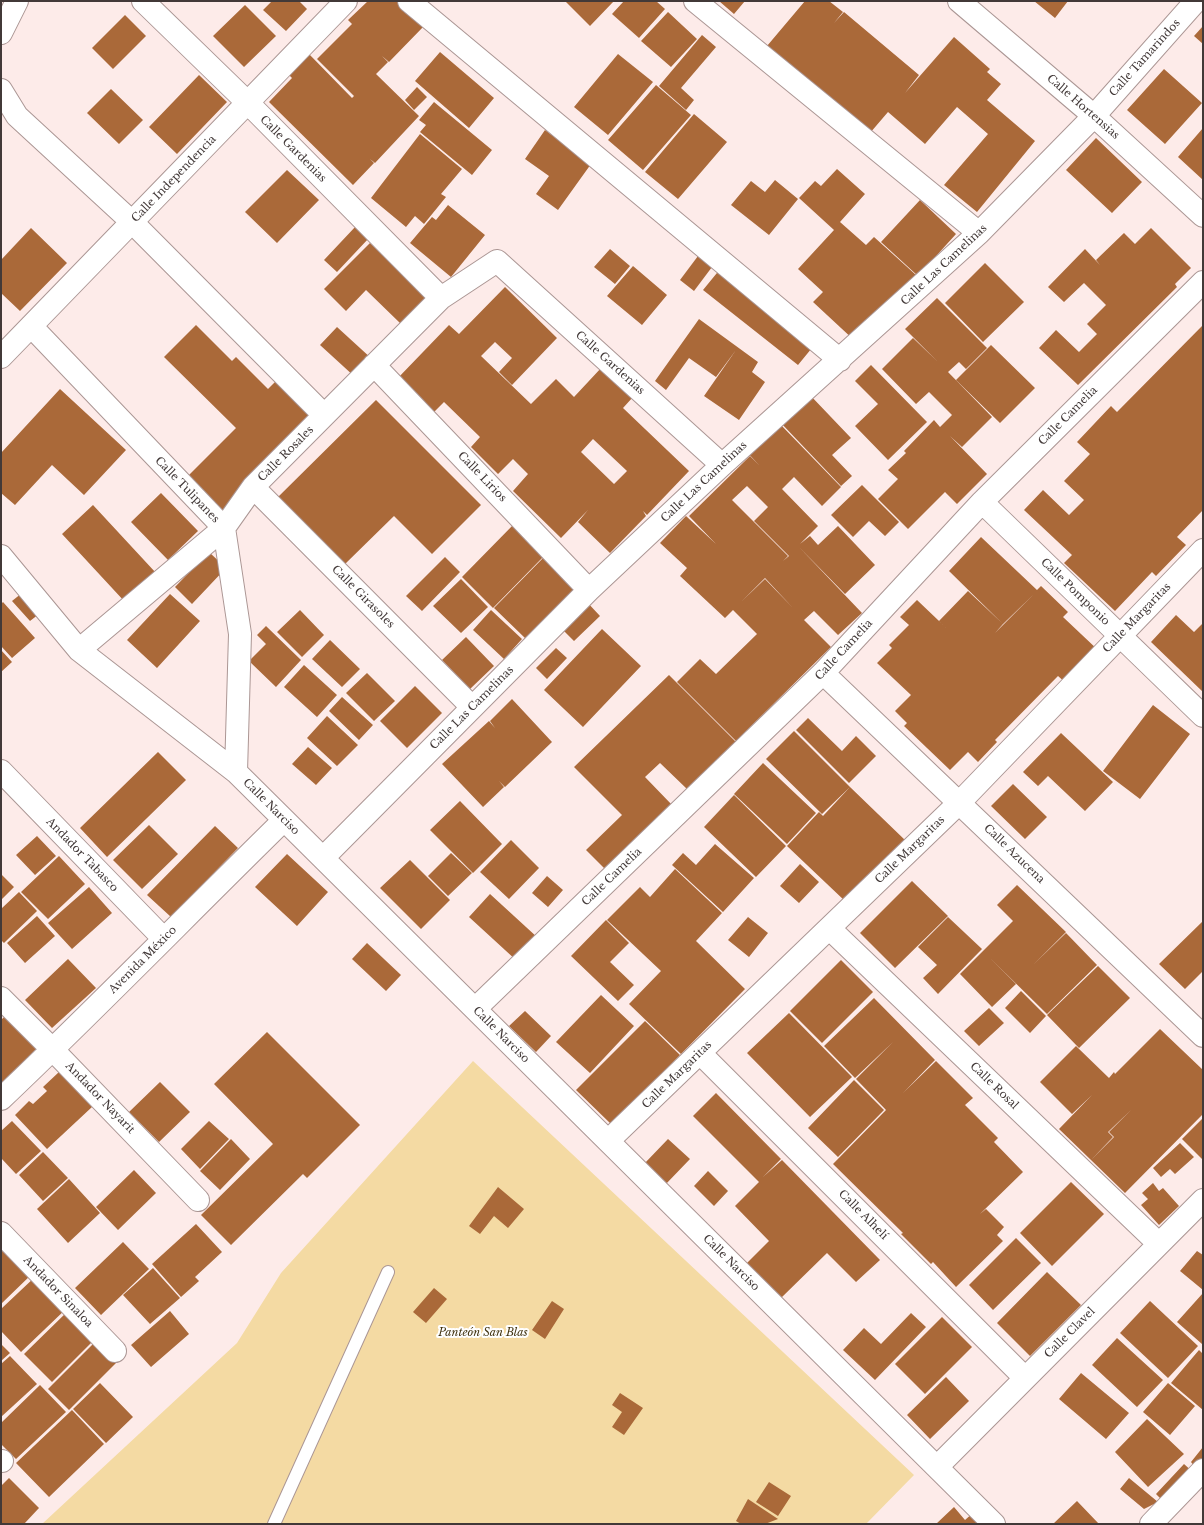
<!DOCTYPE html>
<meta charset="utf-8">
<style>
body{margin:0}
#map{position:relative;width:1204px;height:1525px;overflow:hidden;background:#fdebe9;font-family:"Libre Baskerville",serif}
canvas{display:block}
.frame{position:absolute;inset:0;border:2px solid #423938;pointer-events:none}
</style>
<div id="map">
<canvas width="1204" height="1525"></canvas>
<div class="frame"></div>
</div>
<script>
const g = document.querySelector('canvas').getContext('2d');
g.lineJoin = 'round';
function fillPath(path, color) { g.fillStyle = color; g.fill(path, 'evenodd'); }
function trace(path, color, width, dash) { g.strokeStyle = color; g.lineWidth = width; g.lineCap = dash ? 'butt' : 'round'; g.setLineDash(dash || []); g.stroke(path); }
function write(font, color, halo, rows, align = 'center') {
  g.font = font + ' "Libre Baskerville",serif'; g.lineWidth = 4; g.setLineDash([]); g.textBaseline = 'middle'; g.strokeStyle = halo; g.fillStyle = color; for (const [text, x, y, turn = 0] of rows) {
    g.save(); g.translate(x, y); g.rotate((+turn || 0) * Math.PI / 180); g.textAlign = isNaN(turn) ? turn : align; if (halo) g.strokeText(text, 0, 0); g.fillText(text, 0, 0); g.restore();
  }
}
fillPath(new Path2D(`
 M473,1061L914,1475L866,1524H42L237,1343L281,1273Z`), '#f4daa3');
fillPath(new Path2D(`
 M272,1H299L307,9L286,31L263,10Z
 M368,1H399L424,26L389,62L382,56L388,62L376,74L419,116L375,163L370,159L374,163L353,185L269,102L292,78L288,74L309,54L352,98L354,96L317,59L352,24L348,20Z
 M565,1H614L590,26Z
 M624,1H656L665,9L639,38L612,14Z
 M719,1H745L734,14Z
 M805,1H829L843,12L834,23L844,12L919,75L905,93L954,37L990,69L987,72L1001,84L987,100L1035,141L977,212L944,185L988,134L957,107L925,144L888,112L870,133L767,46Z
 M1034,1H1068L1055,18Z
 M245,5L276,36L244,67L213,36Z
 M668,12L697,39L671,67L641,41Z
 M125,15L146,36L113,69L92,48Z
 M1203,26V44L1194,36Z
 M702,35L716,47L681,88L694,100L686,110L659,86Z
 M440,52L494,98L469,128L415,81Z
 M618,54L653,82L608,135L574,107Z
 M1164,69L1202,103L1165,144L1127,110Z
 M199,75L227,102L177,154L149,127Z
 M656,85L691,115L643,170L608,140Z
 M417,87L427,97L414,110L405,100Z
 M111,89L143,120L119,144L87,113Z
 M434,102L492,150L472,175L420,132L426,125L419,120Z
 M694,114L727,142L678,199L645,172Z
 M1203,128V180L1178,157Z
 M545,130L591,164L558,210L536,194L549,176L525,159Z
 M420,134L462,169L441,194L446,197L424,224L415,216L406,227L371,198Z
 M1096,138L1142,182L1112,213L1066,170Z
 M837,169L865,194L840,222L866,245L874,237L916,275L855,341L813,302L823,292L798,269L834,230L799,198L815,181L821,186Z
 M287,170L319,200L277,243L245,212Z
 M775,180L798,199L769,235L731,205L751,181L765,192Z
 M920,200L956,234L918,276L881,242Z
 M448,205L485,235L451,277L410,243L432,217L436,220Z
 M356,226L369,238L337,272L324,260Z
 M31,228L67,263L20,311L1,293V260Z
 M1151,228L1191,268L1175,284L1177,287L1078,385L1039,348L1056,330L1079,352L1097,334L1087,324L1106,305L1084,283L1064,302L1048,287L1085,249L1100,265L1096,260L1124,233L1135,244Z
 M370,243L427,298L401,324L366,290L346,311L324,289Z
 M610,249L630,266L615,284L594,267Z
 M698,256L712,267L694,291L680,280Z
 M985,263L1024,302L983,342L945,303Z
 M633,266L667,295L642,325L607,296Z
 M721,268L816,343L798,365L703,290Z
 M505,287L557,338L512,385L499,372L512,358L495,342L481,356L531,404L556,379L574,397L602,367L633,397L623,408L689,471L647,515L643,511L646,516L610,553L578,522L588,510L561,538L513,491L528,474L513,459L498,474L471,447L480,437L444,402L432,414L396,380L449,325L459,334ZM593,439L627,471L614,484L581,452Z
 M937,298L987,348L966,369L959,362L948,372L992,417L962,447L950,436L987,474L957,504L945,492L908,529L878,499L898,479L888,470L906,453L904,451L934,420L940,427L952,415L929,392L916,404L882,369L913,338L937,361L905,329Z
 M699,319L758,362L752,372L765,382L739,420L704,396L736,350L716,377L689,358L666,390L655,381Z
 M196,325L232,361L236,357L268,389L276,381L314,419L222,511L188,476L236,428L164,357Z
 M1203,325V510L1177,537L1186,545L1156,576L1152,572L1115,611L1064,563L1072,555L1024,510L1043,490L1069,515L1084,500L1064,481L1090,454L1077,442L1111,406L1117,412Z
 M337,327L372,359L355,377L320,345Z
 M991,345L1035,388L1000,423L956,380Z
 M871,365L927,422L888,460L855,426L878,404L855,381Z
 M60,389L126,450L84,495L52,465L15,505L1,493V453Z
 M809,394L851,438L832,455L852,476L841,486L780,422Z
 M376,400L481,505L432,554L394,516L344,565L277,498Z
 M780,424L841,487L822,506L794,477L782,489L818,526L800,544L810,536L818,545L838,526L875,565L845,594L798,546L862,613L838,635L814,611L804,620L831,647L736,741L677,682L700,659L716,674L757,634L733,610L725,618L680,576L687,568L660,543L686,516L716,544L689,516L750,456L759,465L744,449ZM747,486L768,507L754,521L789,556L783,561L788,556L732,500ZM765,578L793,608L765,579L742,601Z
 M862,485L899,522L885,536L869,521L853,537L831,515Z
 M161,493L198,531L168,560L131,522Z
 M93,505L156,573L125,602L62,534Z
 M514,524L545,555L493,608L462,577Z
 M981,537L1037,590L1041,586L1068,612L1063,617L1099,651L1067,684L1058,676L995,740L997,742L978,762L968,752L950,770L904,726L907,723L895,711L911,695L877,663L892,648L889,645L909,625L900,617L917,600L980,660L939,621L968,591L1003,624L995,633L1033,595L1003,624L949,571Z
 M209,552L226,568L192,604L175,587Z
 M545,556L576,587L525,638L494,608Z
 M445,557L460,572L422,611L406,596Z
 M461,579L488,607L461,633L433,606Z
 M22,593L39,614L30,621L12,601Z
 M170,594L200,621L157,668L127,640Z
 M586,601L600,616L574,641L560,627Z
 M3,602L35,638L12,658L1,646V604Z
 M300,610L324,635L302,657L277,632Z
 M491,610L522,639L504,659L473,630Z
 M1176,615L1194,632L1203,623V692L1151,642Z
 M266,626L301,660L276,687L249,661L266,644L257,635Z
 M602,629L641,666L583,727L544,690Z
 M466,637L494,666L470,689L442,660Z
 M330,640L360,669L342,687L312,659Z
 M556,648L567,658L547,679L536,668Z
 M1,650L12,662L1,672Z
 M304,665L337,695L317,717L284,687Z
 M367,673L395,701L374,721L346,693Z
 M669,675L736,742L704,773L700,768L704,773L687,789L660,763L645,777L673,806L607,871L586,850L622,815L574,767Z
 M415,686L442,713L407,748L380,721Z
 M342,697L373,725L359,740L329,711Z
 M512,699L552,742L505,787L499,781L504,787L483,807L442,764L489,721L495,728L490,721Z
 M1153,705L1190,734L1140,799L1103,771Z
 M327,716L358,745L337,766L307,738Z
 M808,718L842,751L856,736L876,756L849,783L796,730Z
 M794,731L850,787L822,814L766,759Z
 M1061,733L1113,782L1085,811L1048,776L1038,786L1023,772Z
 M308,747L332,768L316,785L292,764Z
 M158,752L186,780L107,857L80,828Z
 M763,763L816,813L787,844L734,794Z
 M1013,784L1047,817L1025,839L991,806Z
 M850,787L906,841L846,902L787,846L819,812L823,816Z
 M734,795L786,846L756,877L704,827Z
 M460,801L502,844L473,873L430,830Z
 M149,825L178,854L142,889L113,860Z
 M215,826L238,848L171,917L147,895Z
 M37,836L56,856L35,875L16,855Z
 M511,840L539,868L509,899L480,872Z
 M715,844L754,878L723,912L672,865L683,853L696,865Z
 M451,853L472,873L448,896L428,876Z
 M287,854L328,892L297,926L255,887Z
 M59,856L85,884L48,919L21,892Z
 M410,860L450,900L421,929L380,888Z
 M800,864L819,882L799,903L780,886Z
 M675,869L722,913L696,941L745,989L681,1054L629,1004L661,971L607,920L640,887L650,897Z
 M1,874L14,887L1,900Z
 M547,876L563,890L548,907L532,893Z
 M912,881L948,916L895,968L860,933Z
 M1017,885L1066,932L1034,964L1066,933L1097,965L1047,1014L990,958L1016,984L992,1007L960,974L1013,921L997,905Z
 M89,887L112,913L72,949L48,923Z
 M19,892L37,911L4,943L1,940V909Z
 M490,894L538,938L517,961L469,917Z
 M37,916L55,936L25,963L7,943Z
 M748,917L768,933L749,957L728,940Z
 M948,917L982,949L938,994L923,978L937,965L918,947Z
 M606,920L629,943L610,962L634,985L618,1001L571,956Z
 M1203,921V971L1185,989L1159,964Z
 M367,943L401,975L386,991L352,959Z
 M68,959L96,988L52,1028L25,1000Z
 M841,960L873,992L822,1043L790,1011Z
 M1098,966L1130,998L1079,1048L1047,1015Z
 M1021,991L1046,1016L1030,1033L1005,1008Z
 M601,995L634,1026L590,1073L556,1042Z
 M874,998L935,1060L903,1093L936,1061L973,1098L965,1105L998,1138L994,1142L1023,1172L980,1214L986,1209L1004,1227L997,1235L1003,1241L956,1287L933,1262L931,1264L901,1234L903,1233L833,1164L886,1110L856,1079L893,1042L855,1078L824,1046Z
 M989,1008L1004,1023L979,1046L964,1031Z
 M525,1011L551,1036L536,1052L509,1026Z
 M789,1013L852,1077L810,1117L747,1053Z
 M7,1014L39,1046L1,1085V1020Z
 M645,1021L680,1055L612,1125L576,1090Z
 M1160,1029L1203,1070V1114L1125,1193L1091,1160L1114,1137L1109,1132L1131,1110L1108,1132L1113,1137L1091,1160L1059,1129L1092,1095L1072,1114L1040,1082L1076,1046L1109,1078L1114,1072L1115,1074Z
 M267,1032L360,1125L307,1178L303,1174L231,1245L201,1215L273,1144L214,1084Z
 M59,1072L92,1107L47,1149L15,1115L29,1101L33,1104L47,1091L43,1087Z
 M854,1080L884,1110L838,1157L808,1128Z
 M160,1082L190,1112L159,1142L129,1112Z
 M716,1093L781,1159L763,1177L782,1160L880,1260L856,1282L827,1253L781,1298L747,1263L769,1241L735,1206L759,1182L693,1116Z
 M1203,1118V1160L1182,1139Z
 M12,1121L41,1151L16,1174L1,1158V1131Z
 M209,1121L229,1139L200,1169L181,1149Z
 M231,1139L250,1159L220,1190L200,1171Z
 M668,1139L690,1159L665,1185L644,1164Z
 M1180,1143L1194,1157L1175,1174L1170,1169L1161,1177L1153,1168Z
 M43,1152L68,1178L43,1201L19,1175Z
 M134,1170L156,1193L118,1230L96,1207Z
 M708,1171L728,1191L714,1206L694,1186Z
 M69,1179L100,1213L68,1243L37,1209Z
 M1071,1182L1104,1214L1052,1266L1020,1233Z
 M1153,1183L1159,1191L1163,1188L1179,1206L1159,1225L1141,1205L1148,1199L1142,1193Z
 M498,1187L524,1209L508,1228L494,1216L480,1234L469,1226Z
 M196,1224L222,1252L195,1277L199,1281L181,1297L152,1264Z
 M1016,1238L1041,1263L993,1310L969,1285Z
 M123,1242L149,1269L101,1315L75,1288Z
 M6,1246L33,1273L1,1304V1250Z
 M1197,1251L1203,1255V1290L1180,1271Z
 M153,1268L180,1298L150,1324L123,1295Z
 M1047,1272L1081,1305L1030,1356L997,1323Z
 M36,1276L67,1308L21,1352L1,1331V1309Z
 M434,1288L447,1299L426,1323L413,1312Z
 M1203,1293V1343L1202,1344L1177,1322Z
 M552,1301L564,1309L545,1339L532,1330Z
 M1150,1301L1198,1346L1168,1378L1120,1333Z
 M69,1310L96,1338L52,1382L24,1354Z
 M170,1311L189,1334L151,1367L131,1345Z
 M911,1313L926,1327L875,1380L843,1350L864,1328L881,1344Z
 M942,1317L972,1347L925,1394L895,1364Z
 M1117,1338L1163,1380L1137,1407L1092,1365Z
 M97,1340L118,1361L69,1410L48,1389Z
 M1,1344L10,1353L1,1361Z
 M1199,1350L1203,1354V1410L1171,1383Z
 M10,1356L37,1384L1,1417V1364Z
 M1081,1373L1129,1413L1106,1439L1059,1399Z
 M946,1377L969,1401L930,1439L907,1415Z
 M100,1383L133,1417L106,1443L73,1409Z
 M1168,1383L1195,1406L1170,1435L1143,1412Z
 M40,1385L66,1412L16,1459L1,1444V1423Z
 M620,1393L643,1408L624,1435L612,1427L622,1412L612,1405Z
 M72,1410L104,1444L49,1497L16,1463Z
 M1147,1419L1184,1454L1148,1487L1115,1452Z
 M1203,1447V1465L1198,1471L1191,1462Z
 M1184,1464L1195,1474L1166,1504L1156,1494Z
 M9,1478L39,1508L24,1524H1V1486Z
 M1129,1478L1158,1502L1144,1509L1120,1489Z
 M769,1482L791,1496L778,1516L756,1502Z
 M748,1499L778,1519L765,1524H741L736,1521Z
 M1077,1501L1099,1524H1053Z
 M954,1507L965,1520L974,1512L985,1524H936Z`), '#aa6939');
const service = new Path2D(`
 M274,1524L388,1272`);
const minor = new Path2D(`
 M143,1L248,103L441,298
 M409,1L840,360
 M695,1L979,233
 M959,1L1094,116L1203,216
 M1,33L17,1
 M1,90L17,116L132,222L324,415
 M31,326L224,528L240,634L236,772
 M1,357L346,1
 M374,365L589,590
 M253,487L472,707
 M982,502L1203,716
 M1,556L79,650L236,772L994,1524
 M79,650L224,528L253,487L441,298L497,261L722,465
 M823,673L1203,1036
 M1,771L163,938
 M323,858L589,590L722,465L979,233L1094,116L1196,1
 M829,928L1159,1244
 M1,998L53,1050L198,1200
 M475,1009L823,673L982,502L1203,282
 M700,1053L1025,1378
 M1,1099C97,1008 189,913 284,820
 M608,1141L960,802L1203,550
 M1,1233L115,1351
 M1,1461H2
 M937,1467L1203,1200
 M1151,1524L1203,1470`);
trace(service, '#ab9694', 14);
trace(minor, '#ab9694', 24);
trace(service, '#fff', 12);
trace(minor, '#fff', 22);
write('11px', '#423938', '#fff', [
 ["Calle Tamarindos",1145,58,-48],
 ["Calle Hortensias",1083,107,41],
 ["Calle Gardenias",293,149,45],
 ["Calle Independencia",174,179,-46],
 ["Calle Las Camelinas",944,265,-43],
 ["Calle Gardenias",610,363,42],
 ["Calle Camelia",1068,416,-45],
 ["Calle Rosales",286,454,-45],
 ["Calle Lirios",482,477,46],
 ["Calle Las Camelinas",704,482,-43],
 ["Calle Tulipanes",187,490,46],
 ["Calle Pomponio",1075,592,44],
 ["Calle Girasoles",363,597,45],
 ["Calle Margaritas",1137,618,-46],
 ["Calle Camelia",844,650,-47],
 ["Calle Las Camelinas",472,708,-45],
 ["Calle Narciso",271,807,45],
 ["Calle Margaritas",910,850,-44],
 ["Calle Azucena",1014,854,44],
 ["Andador Tabasco",82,855,46],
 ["Calle Camelia",612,877,-44],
 ["Avenida México",143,960,-45],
 ["Calle Narciso",501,1035,45],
 ["Calle Margaritas",677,1075,-44],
 ["Calle Rosal",994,1086,44],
 ["Andador Nayarit",100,1098,46],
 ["Calle Alhelí",863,1215,45],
 ["Calle Narciso",731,1263,45],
 ["Andador Sinaloa",58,1292,46],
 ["Calle Clavel",1070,1333,-45]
]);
write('italic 11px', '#40320f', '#fff', [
 ["Panteón San Blas",483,1333]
]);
</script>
